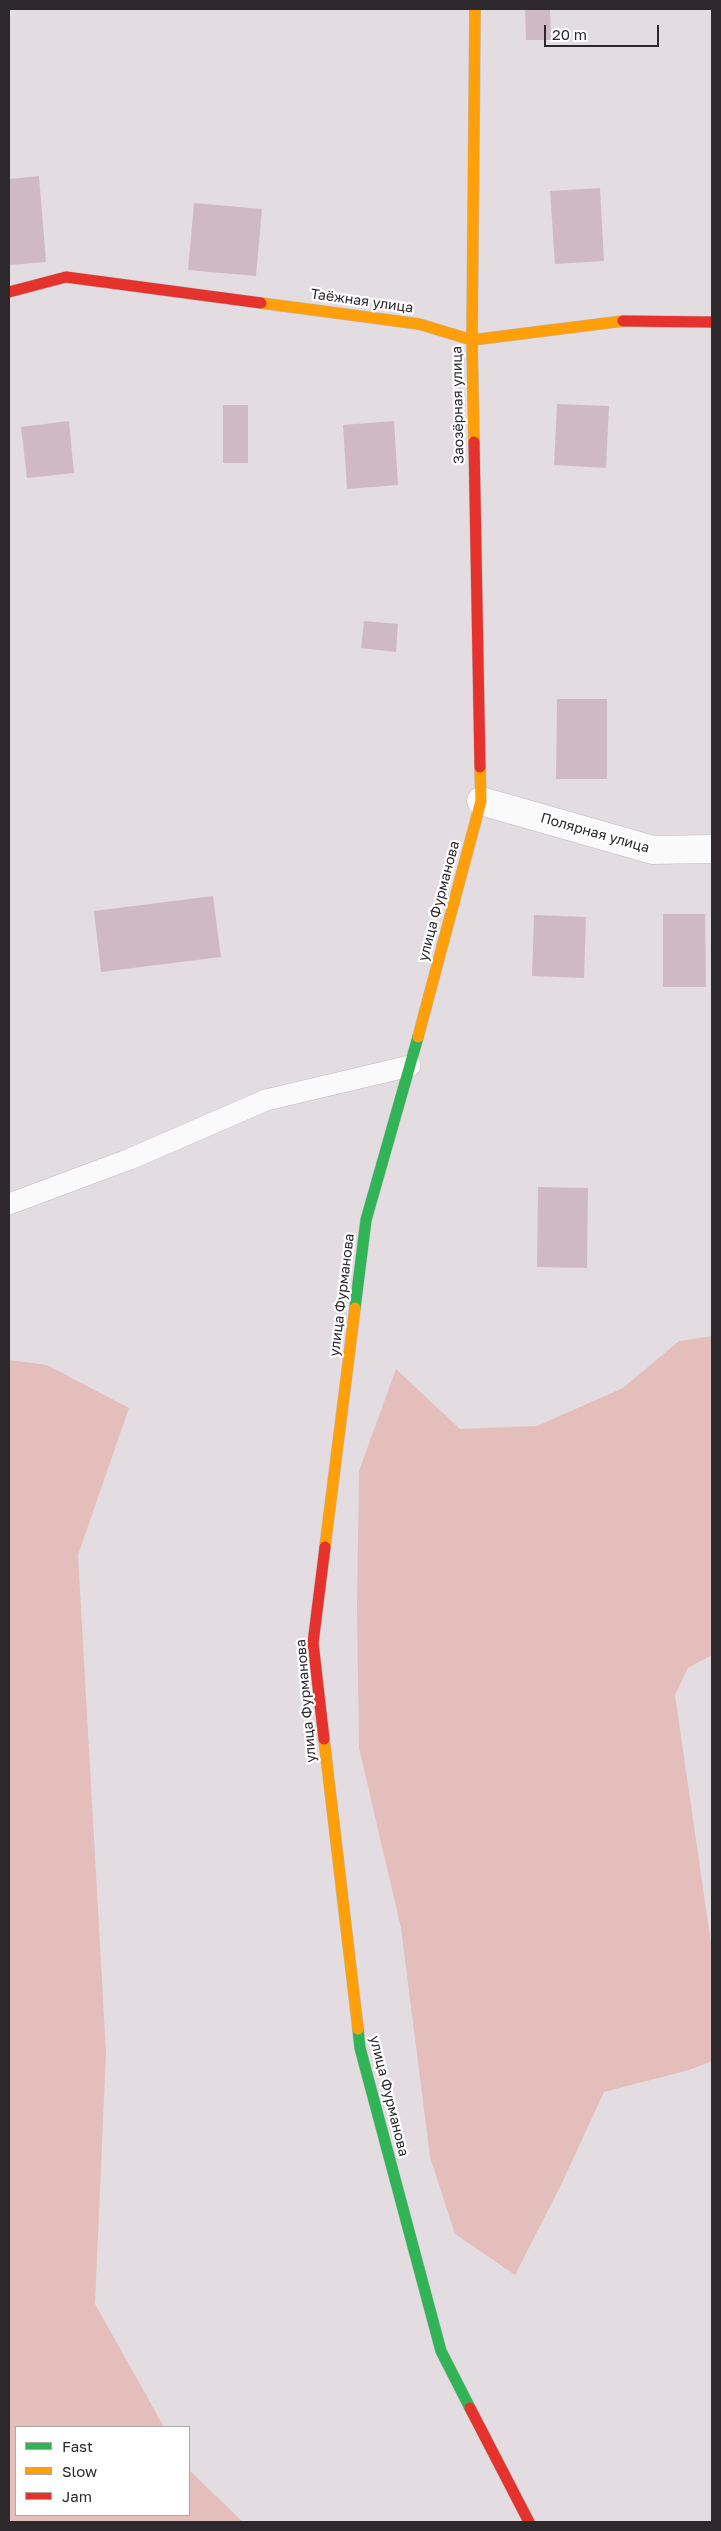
<!DOCTYPE html>
<meta charset="utf-8">
<style>
body{margin:0}
#map{position:relative;width:721px;height:2531px;overflow:hidden;background:#e3dde2;font-family:"Golos Text",sans-serif}
canvas{display:block}
.frame{position:absolute;inset:0;border:10px solid #2c282b;pointer-events:none}
.legend{position:absolute;left:15px;top:2426px;width:175px;height:90px;box-sizing:border-box;background:#fff;border:1px solid #aba9aa;margin:0;padding:6px 9px;list-style:none;font-size:15px;color:#2c282b}
.legend li{display:flex;align-items:center;gap:10px;height:25px}
.legend b{width:25px;border:1px solid #aba9aa}
.scale{position:absolute;left:544px;top:25px;width:115px;height:22px;box-sizing:border-box;border:2px solid #2c282b;border-top:0;padding-left:6px;font-size:15px;line-height:18px;white-space:nowrap;color:#2c282b;-webkit-text-stroke:4px #fff;paint-order:stroke}
</style>
<div id="map">
<canvas width="721" height="2531"></canvas>
<div class="frame"></div>
<ul class="legend">
<li><b style="height:6px;background:#30b455"></b>Fast</li>
<li><b style="height:6px;background:#ff9f0a"></b>Slow</li>
<li><b style="height:6px;background:#e5322d"></b>Jam</li>
</ul>
<div class="scale">20 m</div>
</div>
<script>
const g = document.querySelector('canvas').getContext('2d');
g.lineJoin = 'round';
function fillPath(path, color) { g.fillStyle = color; g.fill(path, 'evenodd'); }
function trace(path, color, width, dash) { g.strokeStyle = color; g.lineWidth = width; g.lineCap = dash ? 'butt' : 'round'; g.setLineDash(dash || []); g.stroke(path); }
function write(font, color, halo, rows, align = 'center') {
  g.font = font + ' "Golos Text",sans-serif'; g.lineWidth = 4.5; g.setLineDash([]); g.textBaseline = 'middle'; g.strokeStyle = halo; g.fillStyle = color; for (const [text, x, y, turn = 0] of rows) {
    g.save(); g.translate(x, y); g.rotate((+turn || 0) * Math.PI / 180); g.textAlign = isNaN(turn) ? turn : align; if (halo) g.strokeText(text, 0, 0); g.fillText(text, 0, 0); g.restore();
  }
}
fillPath(new Path2D(`
 M712,1336V1655L688,1668L675,1695L712,1950V2061L689,2070L604,2092L561,2185L515,2275L455,2234L430,2157L401,1928L359,1748L357,1607L359,1471L396,1369L460,1429L537,1426L623,1388L679,1341Z
 M9,1360L47,1365L129,1408L78,1555L106,2052L95,2304L164,2427H16V2515H189V2470L243,2522H9Z`), '#e3bebb');
fillPath(new Path2D(`
 M525,9H550L551,40H526Z
 M39,176L46,262L9,265V179Z
 M600,188L604,261L555,264L550,191Z
 M194,203L262,209L256,276L188,270Z
 M557,404L609,406L606,468L554,465Z
 M223,405H248V463H223Z
 M69,421L74,473L27,478L21,427Z
 M394,421L398,485L347,489L343,425Z
 M364,621L398,624L396,652L361,648Z
 M557,699H607V779H556Z
 M213,896L221,957L101,972L94,911Z
 M663,914H705L706,987H663Z
 M534,915L586,917L584,978L532,976Z
 M538,1187L588,1188L587,1268L537,1267Z`), '#cfbac3');
const lane = new Path2D(`
 M9,1204L130,1159L266,1100L410,1066`);
const street = new Path2D(`
 M481,801L653,850L712,849`);
const fast = new Path2D(`
 M355,1308L366,1220L418,1037
 M358,2029L360,2048L441,2351L470,2408`);
const slow = new Path2D(`
 M261,303L419,324L472,340L623,321
 M474,442L472,340L475,9
 M418,1037L481,801L480,767
 M325,1547L355,1308
 M324,1739L358,2029`);
const jam = new Path2D(`
 M9,292L66,277L261,303
 M623,321L712,322
 M474,442L480,767
 M324,1739L313,1643L325,1547
 M470,2408L529,2522`);
trace(lane, '#beb9bd', 22);
trace(street, '#beb9bd', 29);
trace(fast, '#beb9bd', 12);
trace(slow, '#beb9bd', 12);
trace(jam, '#beb9bd', 12);
trace(lane, '#fbfafb', 21);
trace(street, '#fbfafb', 28);
trace(fast, '#30b455', 11);
trace(slow, '#ff9f0a', 11);
trace(jam, '#e5322d', 11);
write('14px', '#2c282b', '#fff', [
 ["Таёжная улица",362,301,8],
 ["Заозёрная улица",458,405,-91],
 ["Полярная улица",595,833,16],
 ["улица Фурманова",439,901,-75],
 ["улица Фурманова",342,1295,-83],
 ["улица Фурманова",306,1701,-95],
 ["улица Фурманова",389,2096,76]
]);
</script>
